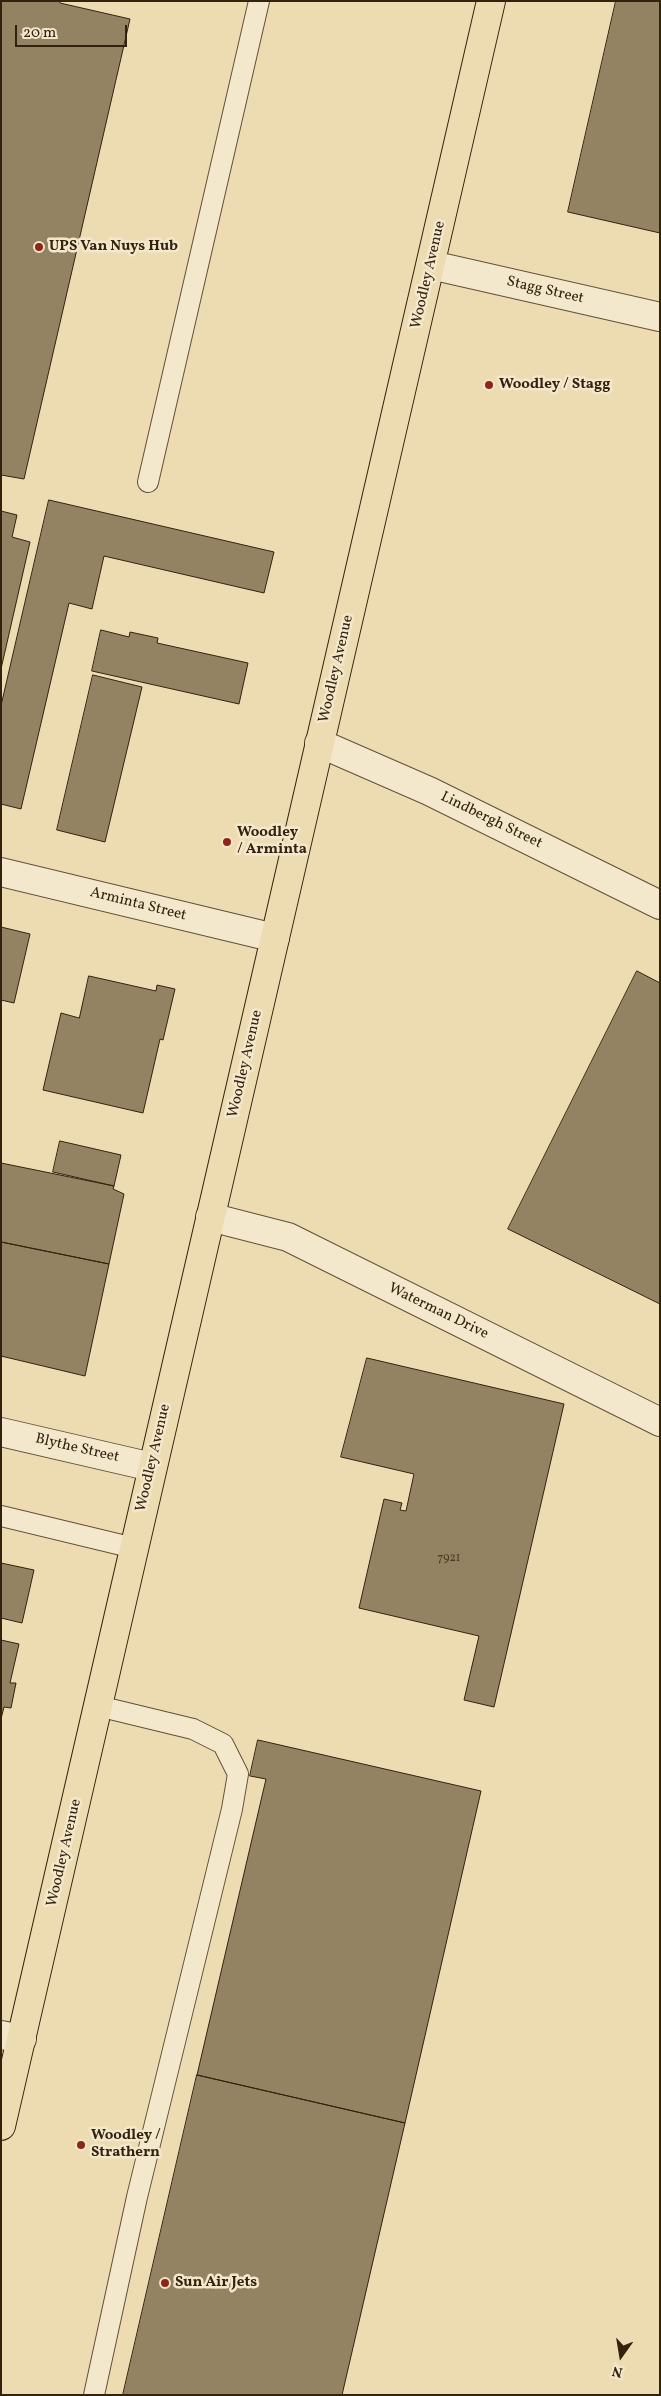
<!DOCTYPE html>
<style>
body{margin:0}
#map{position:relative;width:661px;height:2396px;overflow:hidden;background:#eddcb1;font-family:Vollkorn,serif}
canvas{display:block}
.frame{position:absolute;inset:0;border:2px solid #33220e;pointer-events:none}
.north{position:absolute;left:596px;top:2331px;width:50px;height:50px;-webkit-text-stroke:4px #f3e8cc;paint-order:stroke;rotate:193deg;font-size:14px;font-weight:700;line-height:20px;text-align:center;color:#33220e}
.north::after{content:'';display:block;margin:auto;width:18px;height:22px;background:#33220e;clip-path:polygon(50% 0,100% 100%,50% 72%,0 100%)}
.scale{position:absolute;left:15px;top:25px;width:112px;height:22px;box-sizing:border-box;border:2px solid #33220e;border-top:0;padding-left:6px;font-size:15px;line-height:18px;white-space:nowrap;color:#33220e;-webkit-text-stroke:4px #f3e8cc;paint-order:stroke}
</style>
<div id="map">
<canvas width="661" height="2396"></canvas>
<div class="frame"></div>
<div class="north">N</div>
<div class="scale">20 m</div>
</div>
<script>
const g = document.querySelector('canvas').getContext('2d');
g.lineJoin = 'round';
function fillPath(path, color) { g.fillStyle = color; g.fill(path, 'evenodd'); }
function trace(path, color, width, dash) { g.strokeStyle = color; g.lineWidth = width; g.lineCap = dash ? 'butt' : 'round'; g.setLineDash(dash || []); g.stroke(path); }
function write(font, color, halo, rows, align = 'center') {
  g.font = font + ' Vollkorn,serif'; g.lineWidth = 5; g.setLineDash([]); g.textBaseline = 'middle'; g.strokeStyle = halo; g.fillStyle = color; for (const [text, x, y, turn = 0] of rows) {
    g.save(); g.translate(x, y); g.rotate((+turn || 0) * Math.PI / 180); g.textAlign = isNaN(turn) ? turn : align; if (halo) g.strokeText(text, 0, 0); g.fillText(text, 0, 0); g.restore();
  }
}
const building = new Path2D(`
 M1,1H60V3L130,19L24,479L1,475Z
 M616,1H660V233L568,212Z
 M49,500L274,552L264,593L104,556L92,609L69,603L21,809L1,804V706Z
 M1,511L17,515L12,537L30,542L1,669Z
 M101,630L129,637L130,632L158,638L157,643L248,663L239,704L92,671Z
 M93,675L142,687L105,842L57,830Z
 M1,927L30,934L14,1003L1,1000Z
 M637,971L660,983V1304L508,1229Z
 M89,976L156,991L157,985L175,989L163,1040L160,1039L143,1113L43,1090L61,1013L79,1018Z
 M60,1141L121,1155L114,1186L53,1172Z
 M1,1163L114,1186L113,1189L124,1194L109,1264L1,1242Z
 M1,1242L109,1264L85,1376L1,1356Z
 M367,1358L564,1404L494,1707L464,1700L479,1636L359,1608L384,1499L402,1503L400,1510L406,1511L414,1474L341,1457Z
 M1,1563L34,1570L22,1623L1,1618Z
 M1,1640L19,1644L10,1683H16L11,1708L4,1707L1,1719Z
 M258,1740L481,1791L405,2123L197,2075L266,1779L250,1776Z
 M197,2075L405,2123L342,2395H123Z`);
fillPath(building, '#948363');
trace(building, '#33220e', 1);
const lane = new Path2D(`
 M148,482L259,1
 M1,1516L134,1548
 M94,2395L137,2197L232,1809L238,1774L223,1744L193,1729L98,1706`);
const street = new Path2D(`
 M431,265L660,317
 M319,743L429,791L660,905
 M1,872L275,938
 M210,1217L288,1237L660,1422
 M1,1432L152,1467
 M1,2035L22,2039`);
const primary = new Path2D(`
 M1,2126L491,1`);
trace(lane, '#625037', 22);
trace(street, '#625037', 30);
trace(primary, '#33220e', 30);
trace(lane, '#f3e8cc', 20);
trace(street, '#f3e8cc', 28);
trace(primary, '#eddcb1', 28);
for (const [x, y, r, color] of [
 [39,247,5,"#8f2418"],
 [489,385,5,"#8f2418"],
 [227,842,5,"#8f2418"],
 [81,2145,5,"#8f2418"],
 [165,2283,5,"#8f2418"]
]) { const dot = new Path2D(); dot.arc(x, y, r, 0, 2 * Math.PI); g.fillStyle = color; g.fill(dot); trace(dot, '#f3e8cc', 2); }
write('12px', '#4b3a23', null, [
 ["7921",449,1559]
]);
write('bold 15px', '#33220e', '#f3e8cc', [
 ["UPS Van Nuys Hub",49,247],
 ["Woodley / Stagg",499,385],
 ["Woodley",237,833],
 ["/ Arminta",237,850],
 ["Woodley /",91,2136],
 ["Strathern",91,2153],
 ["Sun Air Jets",175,2283]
], 'left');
write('15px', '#33220e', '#f3e8cc', [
 ["Woodley Avenue",429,275,-77],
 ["Stagg Street",545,291,13],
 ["Woodley Avenue",337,669,-77],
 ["Lindbergh Street",491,821,26],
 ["Arminta Street",138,905,14],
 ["Woodley Avenue",246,1064,-77],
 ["Waterman Drive",438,1312,26],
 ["Blythe Street",77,1449,13],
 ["Woodley Avenue",154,1458,-77],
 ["Woodley Avenue",65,1853,-77]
]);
</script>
